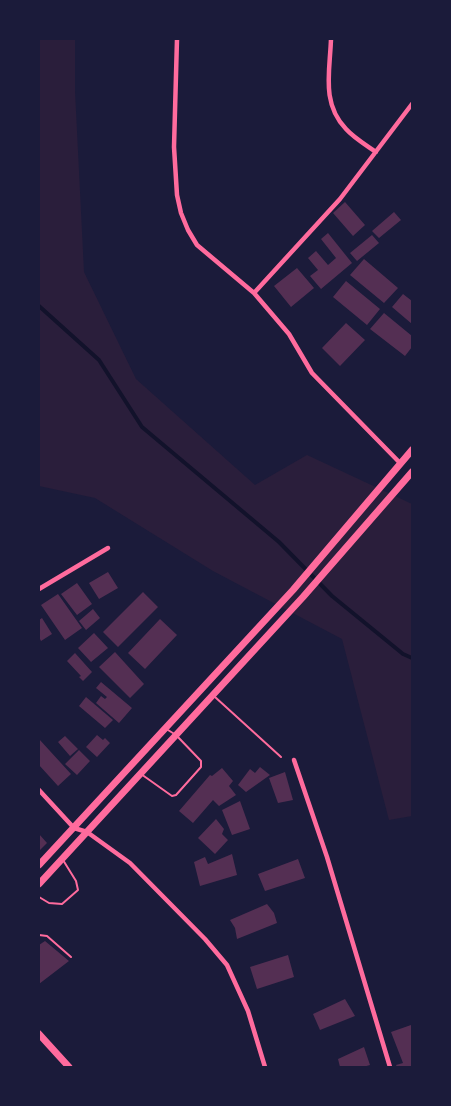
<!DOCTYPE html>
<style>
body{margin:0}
#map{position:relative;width:451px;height:1106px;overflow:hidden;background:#1b1b3a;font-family:Roboto,sans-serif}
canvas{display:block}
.frame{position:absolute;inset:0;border:40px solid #1b1b3a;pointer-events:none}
</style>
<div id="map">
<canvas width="451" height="1106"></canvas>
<div class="frame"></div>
</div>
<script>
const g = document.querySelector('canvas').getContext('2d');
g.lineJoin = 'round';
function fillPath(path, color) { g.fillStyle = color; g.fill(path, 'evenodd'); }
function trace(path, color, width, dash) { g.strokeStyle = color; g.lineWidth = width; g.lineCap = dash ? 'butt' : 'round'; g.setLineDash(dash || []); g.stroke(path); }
fillPath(new Path2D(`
 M39,39H75V91L84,272L136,379L255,485L307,455L412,504V816L389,820L342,639L213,571L95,498L39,486Z`), '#2a1e3b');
trace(new Path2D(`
 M39,306L99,360L142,427L279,542L332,596L403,654L412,658`), '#12122b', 4);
fillPath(new Path2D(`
 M345,202L365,225L353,236L333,213Z
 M394,212L401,220L379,238L372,231Z
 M328,233L352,263L321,289L310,276L318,270L308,258L316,251L328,265L336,258L321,239Z
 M372,235L379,243L357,261L350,253Z
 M364,259L398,288L384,303L350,275Z
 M297,268L314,288L291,307L274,286Z
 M346,281L380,309L367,325L333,297Z
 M403,294L412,301V324L392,307Z
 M384,313L412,336V347L405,356L370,329Z
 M346,323L365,340L340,366L322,348Z
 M108,572L118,588L99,599L89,583Z
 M77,583L92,604L77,615L61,594Z
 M143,592L158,607L118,647L103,632Z
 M58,594L82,628L65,640L41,605Z
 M93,609L100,618L86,630L79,621Z
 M42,618L52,634L41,641L39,637V620Z
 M160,619L177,635L145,669L128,653Z
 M94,633L108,648L91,662L78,648Z
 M115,652L144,684L130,698L99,667Z
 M75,653L92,672L83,681L79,677L81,676L67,661Z
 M101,682L132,708L119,723L96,703L101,696L105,699L107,697L96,688Z
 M86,697L113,720L105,728L79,706Z
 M97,735L103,740L105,738L110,743L97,757L86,747Z
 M65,736L78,749L70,756L58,742Z
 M39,739L71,774L58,786L39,765Z
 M79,750L90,761L77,775L65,764Z
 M260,767L270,775L246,792L238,785L250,769L255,773Z
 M222,768L233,781L229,786L236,795L219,806L213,800L193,823L179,811L210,775L212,776Z
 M285,772L293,800L278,803L269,778Z
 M240,801L250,829L232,835L222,810Z
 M216,819L224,829L222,834L228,840L215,854L198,838Z
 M39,834L47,843L39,851Z
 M232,854L237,875L200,886L194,862L205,857L208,864Z
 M298,859L305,878L265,891L258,874Z
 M267,904L274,913L277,923L237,939L235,928L230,920Z
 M45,941L69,961L39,984V945Z
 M288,955L294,977L257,989L250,967Z
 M345,999L355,1016L320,1030L313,1014Z
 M411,1025L412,1067H397L396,1065L403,1063L391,1032Z
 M364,1047L370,1065L363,1067H340L338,1059Z`), '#542f53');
trace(new Path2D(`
 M215,697L281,757
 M141,774L172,796L176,795L201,767V761L176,735L168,730
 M39,897L49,903L62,904L78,890L76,881L63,860
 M39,935L47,936L71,957`), '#ff6b9d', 2);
trace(new Path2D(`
 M177,39L174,147L177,195L181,213L188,230L197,245L254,293L289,334L312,373L401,464
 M331,39C330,71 321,103 346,129C354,138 366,145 376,152
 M254,293L340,199L412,104
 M39,589L108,548
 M294,760L327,857L390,1067
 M39,790L74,828L87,832L130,863L205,939L227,965L248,1011L265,1067`), '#ff6b9d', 4.5);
trace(new Path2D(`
 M39,865L293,590L412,450
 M39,884L303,597L412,472
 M39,1034L69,1067`), '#ff6b9d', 7);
</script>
